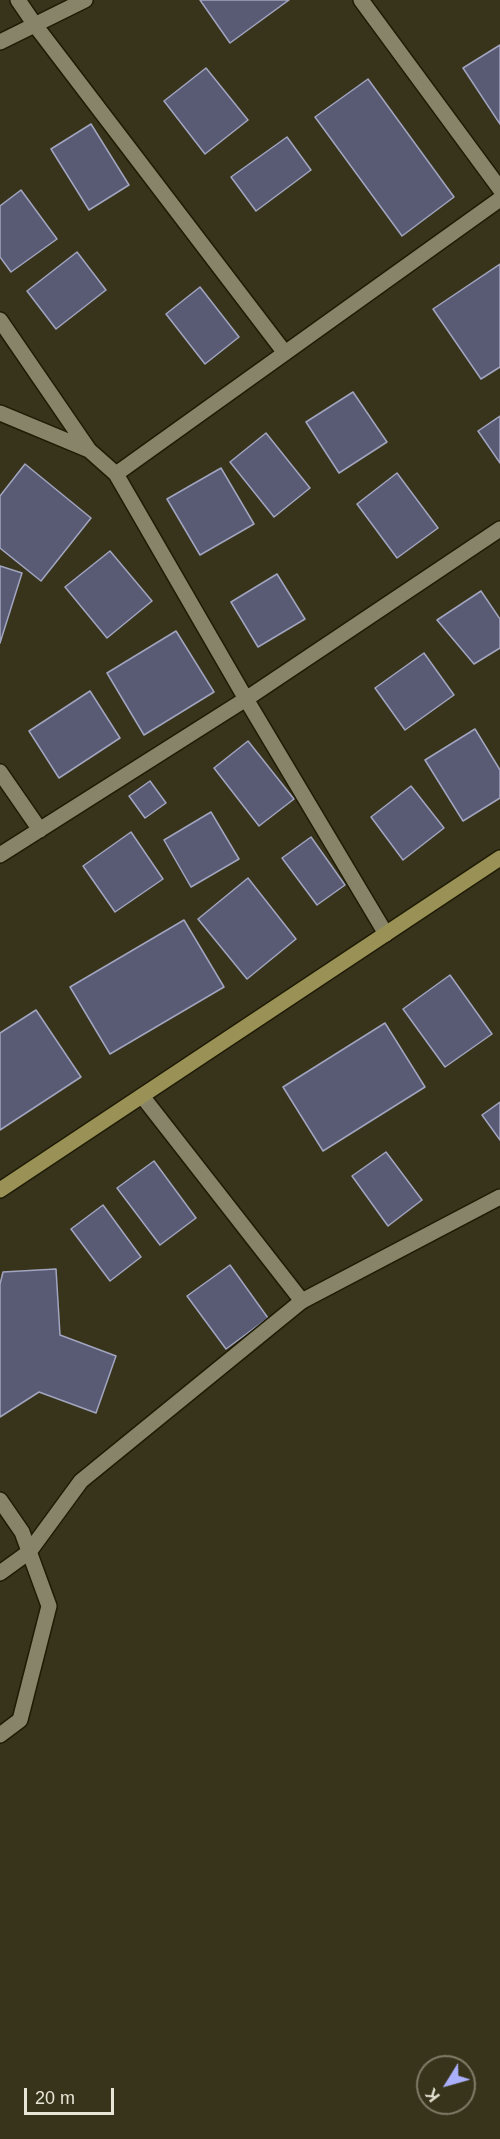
<!DOCTYPE html>
<style>
body{margin:0}
#map{position:relative;width:500px;height:2139px;overflow:hidden;background:#38341b;font-family:Helvetica,sans-serif}
canvas{display:block}
.north{position:absolute;left:416px;top:2055px;width:60px;height:60px;box-sizing:border-box;background:#38341b;border:2px solid #7e7b66;border-radius:50%;rotate:233deg;font-size:16px;font-weight:700;line-height:24px;text-align:center;color:#e7e5d6}
.north::after{content:'';display:block;margin:auto;width:21px;height:27px;background:#aab0fb;clip-path:polygon(50% 0,100% 100%,50% 72%,0 100%)}
.scale{position:absolute;left:24px;top:2088px;width:90px;height:27px;box-sizing:border-box;border:3px solid #e7e5d6;border-top:0;padding-left:8px;font-size:18px;line-height:21px;white-space:nowrap;color:#e7e5d6;-webkit-text-stroke:4px #38341b;paint-order:stroke}
</style>
<div id="map">
<canvas width="500" height="2139"></canvas>
<div class="north">K</div>
<div class="scale">20 m</div>
</div>
<script>
const g = document.querySelector('canvas').getContext('2d');
g.lineJoin = 'round';
function fillPath(path, color) { g.fillStyle = color; g.fill(path, 'evenodd'); }
function trace(path, color, width, dash) { g.strokeStyle = color; g.lineWidth = width; g.lineCap = dash ? 'butt' : 'round'; g.setLineDash(dash || []); g.stroke(path); }
const building = new Path2D(`
 M200,0H289L230,43Z
 M500,45V124L463,68Z
 M206,68L248,120L205,154L164,101Z
 M368,79L454,197L402,236L315,117Z
 M91,124L129,185L89,210L51,149Z
 M287,137L311,170L256,211L231,177Z
 M21,190L57,239L11,272L0,257V206Z
 M77,252L106,290L56,329L27,291Z
 M500,264V367L481,379L433,309Z
 M200,287L239,337L205,364L166,314Z
 M353,392L387,442L339,473L306,422Z
 M500,416V463L478,431Z
 M266,433L310,488L274,517L230,462Z
 M25,464L91,518L41,581L0,548V496Z
 M221,468L254,524L200,555L167,499Z
 M397,473L438,528L397,558L357,504Z
 M110,551L152,601L107,638L65,587Z
 M0,566L22,573L0,643Z
 M277,574L305,619L258,647L231,602Z
 M481,591L500,619V648L474,664L437,620Z
 M176,631L214,692L144,735L107,673Z
 M424,653L454,695L405,730L375,688Z
 M90,691L120,738L59,778L29,731Z
 M475,729L500,770V798L463,821L425,760Z
 M248,741L294,799L259,826L214,768Z
 M150,781L166,803L145,818L129,796Z
 M411,786L444,828L403,860L371,817Z
 M211,812L239,859L191,887L164,840Z
 M131,832L163,879L115,912L83,866Z
 M311,837L345,885L317,905L282,858Z
 M248,878L296,939L247,979L198,919Z
 M184,920L224,987L110,1054L70,987Z
 M450,975L492,1034L445,1067L403,1009Z
 M36,1010L81,1077L0,1130V1033Z
 M385,1023L425,1087L323,1151L283,1087Z
 M500,1102V1140L482,1115Z
 M386,1152L422,1200L388,1226L352,1176Z
 M154,1161L196,1218L160,1245L117,1188Z
 M103,1205L141,1257L110,1281L71,1229Z
 M230,1265L268,1318L226,1349L187,1296Z
 M56,1269L60,1335L116,1356L96,1413L39,1392L0,1417V1284L3,1272Z`);
fillPath(building, '#595b74');
trace(building, '#a2a5c0', 1.5);
const lane = new Path2D(`
 M29,1552L81,1481L302,1301`);
const street = new Path2D(`
 M18,0L35,25L285,353
 M361,0L500,189
 M0,42L85,0
 M0,320L89,450
 M0,413L89,450L116,474L246,699L386,934
 M116,474L500,199
 M0,772L40,830
 M0,855L246,699L500,529
 M142,1096L302,1301L500,1197
 M0,1500L22,1532L49,1606L20,1720L0,1735
 M0,1573L29,1552`);
const secondary = new Path2D(`
 M0,1190L500,858`);
trace(lane, '#1f1b04', 18);
trace(street, '#1f1b04', 18);
trace(secondary, '#1f1b04', 18);
trace(lane, '#888469', 15);
trace(street, '#888469', 15);
trace(secondary, '#9a9157', 15);
</script>
